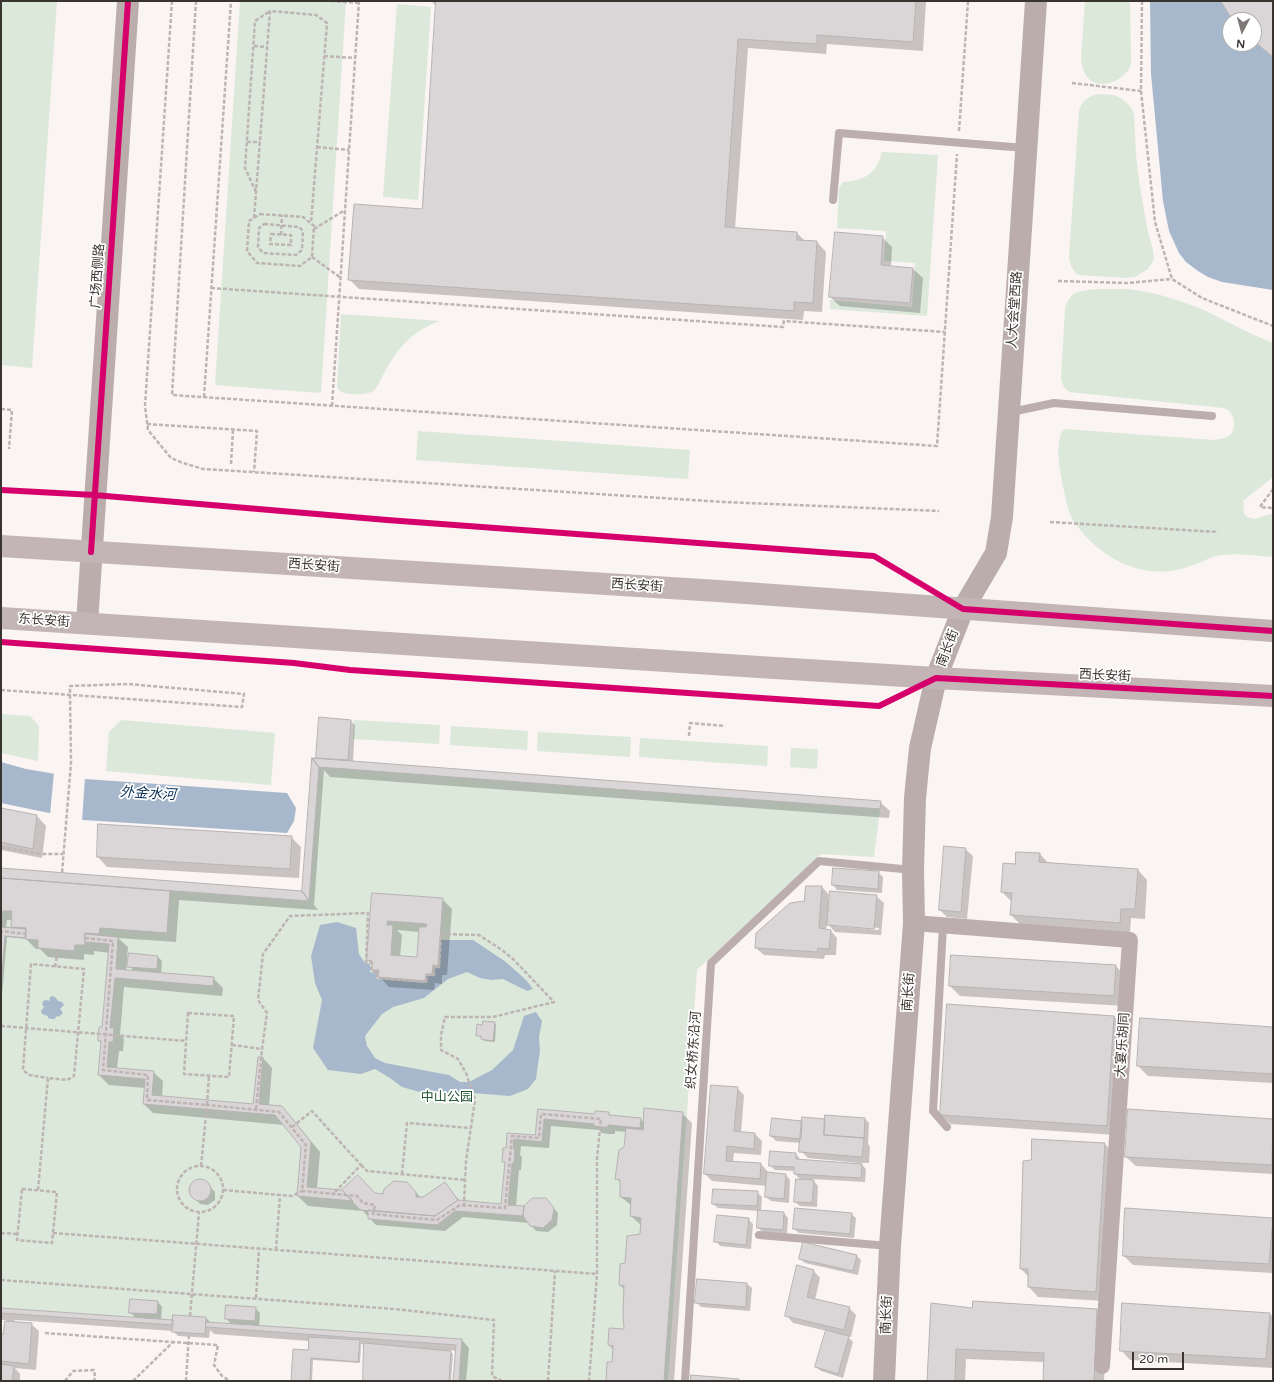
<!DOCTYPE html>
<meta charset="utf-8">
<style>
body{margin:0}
#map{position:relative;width:1274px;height:1382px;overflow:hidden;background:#faf4f2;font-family:"Varela Round",sans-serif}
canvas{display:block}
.frame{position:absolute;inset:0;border:2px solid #3a3431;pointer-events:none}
.north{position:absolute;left:1222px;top:12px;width:40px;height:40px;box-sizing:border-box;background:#fff;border:1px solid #b0aead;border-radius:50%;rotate:186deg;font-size:11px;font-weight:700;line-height:16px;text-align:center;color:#3a3431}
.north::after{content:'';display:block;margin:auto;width:14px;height:18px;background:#7d7775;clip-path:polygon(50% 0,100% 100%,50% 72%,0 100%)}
.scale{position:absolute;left:1132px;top:1352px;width:52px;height:18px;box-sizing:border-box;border:2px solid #3a3431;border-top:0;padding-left:5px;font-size:12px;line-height:14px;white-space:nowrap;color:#3a3431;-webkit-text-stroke:3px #fff;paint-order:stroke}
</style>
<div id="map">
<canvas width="1274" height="1382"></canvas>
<div class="frame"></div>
<div class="north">N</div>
<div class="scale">20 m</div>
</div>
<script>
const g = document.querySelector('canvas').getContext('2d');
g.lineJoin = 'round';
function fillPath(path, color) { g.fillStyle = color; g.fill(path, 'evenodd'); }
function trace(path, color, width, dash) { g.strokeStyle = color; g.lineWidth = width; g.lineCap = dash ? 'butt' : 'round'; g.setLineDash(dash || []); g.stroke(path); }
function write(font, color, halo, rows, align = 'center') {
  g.font = font + ' "Varela Round","Noto Sans SC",sans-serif'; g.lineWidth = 3.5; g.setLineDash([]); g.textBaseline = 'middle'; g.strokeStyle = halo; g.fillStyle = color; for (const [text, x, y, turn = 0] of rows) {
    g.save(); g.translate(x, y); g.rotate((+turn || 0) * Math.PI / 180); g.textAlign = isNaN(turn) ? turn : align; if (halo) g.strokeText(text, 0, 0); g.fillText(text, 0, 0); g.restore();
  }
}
fillPath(new Path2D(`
 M1,1H57L32,368L1,365Z
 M240,1H346L321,393L215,385Z
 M1085,1H1130L1131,64C1127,79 1102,91 1089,79C1084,74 1082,66 1081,59Z
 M397,4L431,7L418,200L383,197Z
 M1097,94L1114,95L1122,99L1130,106L1134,114L1136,155L1139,181L1147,228L1153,250L1154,259L1148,269L1135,277L1125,278L1080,275L1076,274L1073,269L1071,266L1069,257L1079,111C1082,101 1088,97 1097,94Z
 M882,152L938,155L927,316L830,309V300L912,307L915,263L884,261L886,231L837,228L839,188L843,182C865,181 877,173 882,152Z
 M1099,289C1107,289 1116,289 1124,289C1152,291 1186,301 1212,314C1232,324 1252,335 1273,343V477L1243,501L1244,514C1256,524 1260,515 1273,514V557C1256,556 1238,553 1222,555C1212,556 1205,561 1196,564C1188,567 1178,570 1170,571C1131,576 1093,551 1073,520C1068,512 1066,500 1064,491C1061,474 1053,443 1064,429L1214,440C1219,439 1226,439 1230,435C1236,430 1235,416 1229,411C1227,409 1225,409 1223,408L1069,392L1064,387L1061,379L1065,309C1070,289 1081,291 1099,289Z
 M341,314L440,321C411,331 397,349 383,375C380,380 378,387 373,391C368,395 346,396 340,391C339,390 338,388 337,386Z
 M418,431L690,450L688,479L416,460Z
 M1,714L30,716L39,726L38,761L1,753Z
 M121,720L275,733L271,785L106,771L109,732Z
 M354,720L440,725L439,744L353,739Z
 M451,726L528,731L527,750L450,745Z
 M538,732L631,737L630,757L537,751Z
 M640,738L768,746L767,766L639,757Z
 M791,748L818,749L817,769L790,767Z
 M319,767L880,809L874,857L821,854L697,970L668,1381H459L462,1339L206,1322V1317L174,1315L173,1320L1,1308V878L309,901Z`), '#dbe8da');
fillPath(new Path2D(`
 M1150,1H1221L1233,20H1230V44H1254V41L1273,57V290L1222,282L1208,277L1198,271L1186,262L1179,253L1169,231L1163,201L1151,74Z
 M1,762L26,769L85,779L287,793L296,808L294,821L287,833L83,820L1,803Z
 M337,922L356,928L359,954L365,963L370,964V972L376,973L377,979L427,983V976H434L435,968H440L441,940H473L506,962L526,980L533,989L527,991L503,979L491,980L480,978L467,972L448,979L424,998L393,1007L382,1014L365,1036L367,1046L375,1058L385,1063L449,1075L460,1082H469L492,1070L513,1050L524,1016L536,1012L542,1021L539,1037L540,1051L538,1064L536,1079L528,1089L510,1096L472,1093L461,1100L453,1097L434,1096L402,1087L390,1078L375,1069L361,1074L328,1070L313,1048L322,1000L315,983L311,956L320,925Z
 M53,996L56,998L58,1001L62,1002L64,1005L60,1009L63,1013L61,1015L58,1017L56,1016L55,1019H51L48,1018V1016L42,1014L41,1011L44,1007L42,1004L43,1001L46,1000L49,1001L50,997Z`), '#a8b8cc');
fillPath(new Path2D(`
 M54,772L85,777L82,822L50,815Z`), '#faf4f2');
fillPath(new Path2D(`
 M431,1H926L923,51L827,44L826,54L748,48L735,229L797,233L805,241L817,242L826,252L822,312L804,311L803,320L359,289L349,279L423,210L437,7Z
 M882,237L892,247L891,267L913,269L923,278L920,313L840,306L830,297Z
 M351,721L355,725L353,762L880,802L890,811L889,818L330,777L324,770L314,905L318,910L179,900L176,942L118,938L128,947L126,971H134L129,966L158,957L162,961L161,974L213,978L223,988L222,996L124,987L120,1035L124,1039L123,1051H119L117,1068L153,1072L163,1081L162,1097L254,1105L263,1058L272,1068L269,1106L281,1107L291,1117L320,1152L317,1189L384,1195L414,1190L421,1198H423L444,1183L460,1201L502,1205L506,1164L503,1162L507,1149L508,1134L536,1136L539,1111L596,1115L609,1113L612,1117L641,1119L644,1123L682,1113L692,1123L674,1381H607L613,1362L614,1350L609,1345L625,1330V1290L620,1285L626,1264L641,1235L642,1226L631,1216L632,1206L621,1197V1183L616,1178L625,1148L627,1132L615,1131V1134H608L602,1133L599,1130L551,1126L549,1148L521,1146L520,1155L522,1157L521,1170H519L516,1206L524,1207L550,1204L558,1213L557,1225L548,1232L536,1231L529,1223L463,1217L445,1231L376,1225L363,1211L308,1206L298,1196L302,1147L284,1125L153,1113L144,1104L145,1088L109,1085L99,1075L102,1044L99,1041L103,1028L110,953L94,951V955L84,954V960L48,957L40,949H36L26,939L7,937L1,1008V869L303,892L319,760L317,758ZM7,920H13L12,927L15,929H6Z
 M1,809L37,816L46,826L42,858L1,850Z
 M291,837L301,847L299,878L107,867L98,857Z
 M965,849L973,856L967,919L947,917L940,910Z
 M1040,854L1049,864L1138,870L1147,880L1145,919L1131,918L1130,933L1021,925L1011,915L1012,902L1002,892L1016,865Z
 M834,869L878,872L883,877L882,893L837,890L833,885Z
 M822,887L829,895L828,900L876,896L884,903L881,935L835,932L827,923L826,930H830L837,938L836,955H825L824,959L764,955L756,948ZM835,924L879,928V930L835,926Z
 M373,894L442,899L452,909L447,975H442V984L435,983L434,990L389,987L373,970V965L368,960ZM397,930L420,932L418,958L400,957L402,935Z
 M952,956L1116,966L1125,976L1124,1006L960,996L950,986Z
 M1114,1016L1123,1026L1116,1135L951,1124L941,1115Z
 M494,1023L496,1025L495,1042L484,1041L482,1038L477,1035L483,1026Z
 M1273,1028V1083L1148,1076L1138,1066Z
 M737,1088L744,1095L741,1133L755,1134L762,1141L761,1155L734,1153L733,1162L761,1164L768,1172V1174L786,1175L790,1180L789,1203L771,1201L766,1197L767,1186L712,1181L705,1174Z
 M1129,1110L1273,1120V1174L1136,1166L1126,1157Z
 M773,1119L803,1122L865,1119L869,1123L868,1144L870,1147L869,1163H860L866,1169L865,1182L812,1179L818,1186L817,1207L800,1206L795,1202L801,1180L795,1174V1171L775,1170L770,1165L796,1154L800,1159V1161L859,1165V1163L808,1158L801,1151V1143L776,1141L771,1136Z
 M1105,1144L1114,1154L1105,1301L1038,1297L1029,1287V1277L1021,1269Z
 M197,1180L205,1181L215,1192V1200L208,1205L200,1204L190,1193L191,1185Z
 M757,1192L762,1197L761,1211L784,1213L788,1218L787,1234L763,1232L758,1228L759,1211L718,1208L713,1204Z
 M851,1214L856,1218L854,1238L799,1233L794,1229Z
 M748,1219L753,1224L751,1249L720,1246L716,1241Z
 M1273,1219V1273L1133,1265L1124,1256Z
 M857,1256L861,1260L858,1275L805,1263L800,1259Z
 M813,1270L820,1278L815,1300L849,1308L856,1315L851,1337L847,1336L853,1342L843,1378L821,1371L816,1367L827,1331L793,1323L786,1315Z
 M747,1284L752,1288L750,1311L701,1307L696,1302Z
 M158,1302L162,1307L161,1320L174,1321L206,1318L210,1322L232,1325L226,1318L255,1308L260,1313L259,1326L462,1340L469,1348L466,1381H454L456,1351L449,1350L453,1354L451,1381H364L365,1345L361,1344L360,1363L313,1360L312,1381H292L309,1351V1341L214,1334L210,1330L209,1338L178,1336L173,1331L15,1320L14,1322L31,1324L39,1331L36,1370L15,1368L20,1374V1381H1V1334L4,1335L6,1320H1V1309L136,1318L130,1312Z
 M973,1309L1097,1310L1107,1320L1104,1381H1044L1045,1362L966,1359L965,1381H928Z
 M1270,1314L1273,1317V1368L1130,1360L1121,1350Z`), '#0003');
const building = new Path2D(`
 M436,1H916L913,42L817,35V44L738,39L725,227L797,232V240L817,241L813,303L794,302V311L348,280L354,204L422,209Z
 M1221,1H1273V57L1254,41V20H1233Z
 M835,232L883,236L881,265L913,268L910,303L829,297Z
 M319,717L351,720L348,760L316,758Z
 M312,758L881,801L880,809L319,767Z
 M312,758L319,767L309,901L302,891Z
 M1,808L37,815L33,849L1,842Z
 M98,824L292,836L290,869L97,857Z
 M944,846L966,848L961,912L939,910Z
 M1016,852L1040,853L1039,862L1138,869L1135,909H1121L1120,923L1010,915L1012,893L1001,892L1003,863L1015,864Z
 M1,868L302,891L309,901L1,878Z
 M833,868L879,871L878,889L832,885Z
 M1,878L170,891L167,933L100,928L99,934L85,933V945H75L74,951L38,948V940L25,939L26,928L11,927L12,911H1Z
 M806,886H822L819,928L831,930L829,949L818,948L817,952L755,948L756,933L790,903L804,901Z
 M830,891L877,895L874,929L827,925Z
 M372,893L443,898L438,966L433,965L432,974H426L425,981L378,977L379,970H372V961L367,960ZM388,921L427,924L426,927H419L417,957L391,955L393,925H387Z
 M1,927L26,929V938L5,936L1,987Z
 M85,934L118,937L116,969L214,977L213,986L115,978L110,1028H114L113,1042H109L107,1067L154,1071L152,1095L253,1104L258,1057H263L259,1104L282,1106L311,1142L307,1187L342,1190L353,1201L297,1196L301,1147L275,1115L143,1104L145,1079L98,1075L101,1041H98V1034L99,1027H102L109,944L85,942Z
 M129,953L158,956L157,969L127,967Z
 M951,955L1116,965L1114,996L949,986Z
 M947,1004L1114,1016L1107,1126L940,1115Z
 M1140,1018L1273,1027V1074L1137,1066Z
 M483,1021L495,1022L493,1041L481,1039V1036H476L477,1024L482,1025Z
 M711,1085L738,1087L734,1131L755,1133L754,1149L727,1146L726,1161L761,1163L760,1179L704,1174Z
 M644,1108L683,1112L664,1381H606L607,1362H612L613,1346L608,1345L609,1328L624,1329L623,1312L624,1286L619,1285L620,1264L625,1263L627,1236L640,1234L641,1218L630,1216L631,1198L620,1197V1180L615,1179L619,1150L624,1147L626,1128L643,1130Z
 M538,1109L595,1114V1111L609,1112V1115L641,1118L640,1128L608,1125V1127H601L594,1126V1124L544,1119L542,1142L514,1139L513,1149H515L514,1163H512L508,1205L524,1206L523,1216L455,1211L437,1225L368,1219V1210L435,1216L458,1200L501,1204L505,1162H502L503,1148H506L507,1133L535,1135Z
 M1128,1109L1273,1119L1272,1165L1125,1157Z
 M825,1115L865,1118L864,1138L824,1135Z
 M802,1117L825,1119L824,1135L864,1138L862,1157L799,1152Z
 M772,1118L802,1121L801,1139L770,1136Z
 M1032,1139L1105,1143L1096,1292L1028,1287V1269H1020L1023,1161L1031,1160Z
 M770,1151L796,1153V1159L862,1164L861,1178L794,1174V1167L769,1166Z
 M767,1172L786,1174L784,1199L765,1197Z
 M358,1175L375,1193L383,1194L384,1189L394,1181L407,1182L416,1192V1197H423L445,1182L458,1200L435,1216L360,1210L342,1190Z
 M189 1190a11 11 0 1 1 22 0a11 11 0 1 1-22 0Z
 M796,1179L814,1180L812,1203L794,1202Z
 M713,1189L758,1191L757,1206L712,1204Z
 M533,1198H546L554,1208L552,1220L543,1228L530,1226L523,1216L524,1206Z
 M795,1208L852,1213L850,1234L793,1229Z
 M1125,1208L1273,1218L1269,1264L1123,1256Z
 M758,1210L784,1212L783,1230L757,1228Z
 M717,1215L749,1218L746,1245L714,1242Z
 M803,1242L857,1255L853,1271L799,1259Z
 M797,1265L814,1270L807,1297L850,1307L844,1330L785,1316Z
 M697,1279L747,1283L746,1307L695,1303Z
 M130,1299L158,1301L157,1314L129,1313Z
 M973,1301L1097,1309L1094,1381H1043L1044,1353L956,1349L955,1381H927L931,1303L972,1308Z
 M1122,1303L1270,1313L1266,1359L1120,1351Z
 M226,1305L256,1307L255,1321L225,1319Z
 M1,1308L173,1320V1325L1,1313Z
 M173,1315L206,1317L205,1334L172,1332Z
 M5,1321L32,1323L29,1364L1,1361V1333L3,1334Z
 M206,1322L462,1339L459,1381H453L456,1345L206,1327Z
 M826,1330L849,1336L838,1374L815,1367Z
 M309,1337L360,1340L358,1362L311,1358L310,1381H291L293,1349L308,1350Z
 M364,1343L451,1351L449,1381H363Z
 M1,1364L14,1366L12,1381H1Z
 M691,1375L739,1379V1381H691Z`);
fillPath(building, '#dad6d7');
trace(building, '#b7b3b4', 1);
trace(new Path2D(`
 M172,1L145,406L148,430L171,458L183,463L203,469L220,470L724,502L939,511
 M196,1L172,395L937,446L957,154
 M331,1L359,3
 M1142,1L1141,91L1155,222L1172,279L1202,298L1273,326
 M254,46L267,47
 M324,56L355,58
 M1072,83L1141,91
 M959,131L968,1
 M247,142H260
 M317,147L349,150
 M256,192L245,168L255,21L270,11
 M260,214L303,217L314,226L312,257L300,266L257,263L247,251L249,221Z
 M254,218L270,11L316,15L327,23L311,223
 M264,224L299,227L303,231L302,250L296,255L263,253L258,247L259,228Z
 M314,229L345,210
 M271,234L291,235V245L270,244Z
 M281,235L282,215
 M312,257L341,278
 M1058,281L1127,283L1172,279
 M211,288L783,327L784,321L945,332
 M204,397L231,1
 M332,406L359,1
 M1,409L12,410L9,449
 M147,424L257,431L254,472
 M231,464L233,430
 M1273,489L1260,507L1273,508
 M1050,522L1218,532
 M1,690L242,707L244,694L128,684L70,686V695L71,763L62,873
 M689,736L690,723L725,726
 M1,847L41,854H63
 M1,933V931L26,934
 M85,938L113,941L103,1070L148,1075L147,1100L207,1105L209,1076
 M55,967L58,950
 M188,1013L234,1016L229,1077L184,1074Z
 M1,1026L186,1041
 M232,1045L262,1049L267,1013L258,1000L263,954L290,916L368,913L366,962L372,963L371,971L377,972V978L426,982L427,975H434V967H439L441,934L479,935L502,950L514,960L554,1002L493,1017H445L441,1035V1050L458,1059L466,1073L475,1100L466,1161L464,1205
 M256,1109L262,1049
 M292,1127L312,1111L361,1165L333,1194
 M361,1165L367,1171L466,1180
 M177 1189a23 23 0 1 1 46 0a23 23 0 1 1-46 0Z
 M201,1166L207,1105L279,1112L306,1145L302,1191L357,1196L363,1203L375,1205L373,1214L437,1220L460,1205L505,1208L512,1136L539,1138L541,1114L601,1119L597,1158V1274L589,1381
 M402,1174L407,1123L471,1128
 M22,1189L57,1192L52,1243L17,1240Z
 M38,1190L48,1078L67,1080L74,1076L84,969L31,964L23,1070L29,1075L48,1078
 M223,1190L292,1196L302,1191
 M1,1233L18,1234
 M53,1233L597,1274
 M276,1250L280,1195
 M1,1280L394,1309L494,1320L492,1376L502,1381
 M256,1298L259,1249
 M190,1316L199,1213
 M45,1333L172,1342
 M65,1381L73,1371L94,1370L95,1377L94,1381
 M133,1381L173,1342L218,1345L214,1365L222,1376L230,1381
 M186,1381L189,1333
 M548,1381L555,1271`), '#beb4b3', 2.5, [4, 2]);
trace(new Path2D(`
 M833,200L839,133L1025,148
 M1011,412L1054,403L1212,416
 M943,925L933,1111L947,1127
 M759,1235L889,1246
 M685,1381L711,963L819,861L913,870`), '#bcaeae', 8);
trace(new Path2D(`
 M914,923L1130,940L1102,1366`), '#bcaeae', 16);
trace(new Path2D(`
 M87,623L128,1
 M884,1381L890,1246L914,923L913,870L915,798L920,748L936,678L963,609L996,553L1002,517L1036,1`), '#bbadac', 22);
trace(new Path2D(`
 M1,546L718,591L1273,631
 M1,618L759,667L936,678L1273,696`), '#c3b4b5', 22);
trace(new Path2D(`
 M1,490L94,495L387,520L874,556L963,609L1273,631
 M91,552L128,1
 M1,642L294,663L350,670L879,706L936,678L1273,696`), '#d6006c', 6);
write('13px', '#3a3431', '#fff', [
 ["广场西侧路",98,276,-86],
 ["人大会堂西路",1015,310,-86],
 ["西长安街",314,566,4],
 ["西长安街",637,586,4],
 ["东长安街",44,621,4],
 ["南长街",948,648,-69],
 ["西长安街",1105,676,3],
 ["南长街",909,992,-86],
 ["大宴乐胡同",1123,1045,-86],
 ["织女桥东沿河",694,1050,-86],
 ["南长街",887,1315,-88]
]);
write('13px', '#225531', '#fff', [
 ["中山公园",447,1098]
]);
write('italic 14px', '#082e55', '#fff', [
 ["外金水河",148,794,3]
]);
</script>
